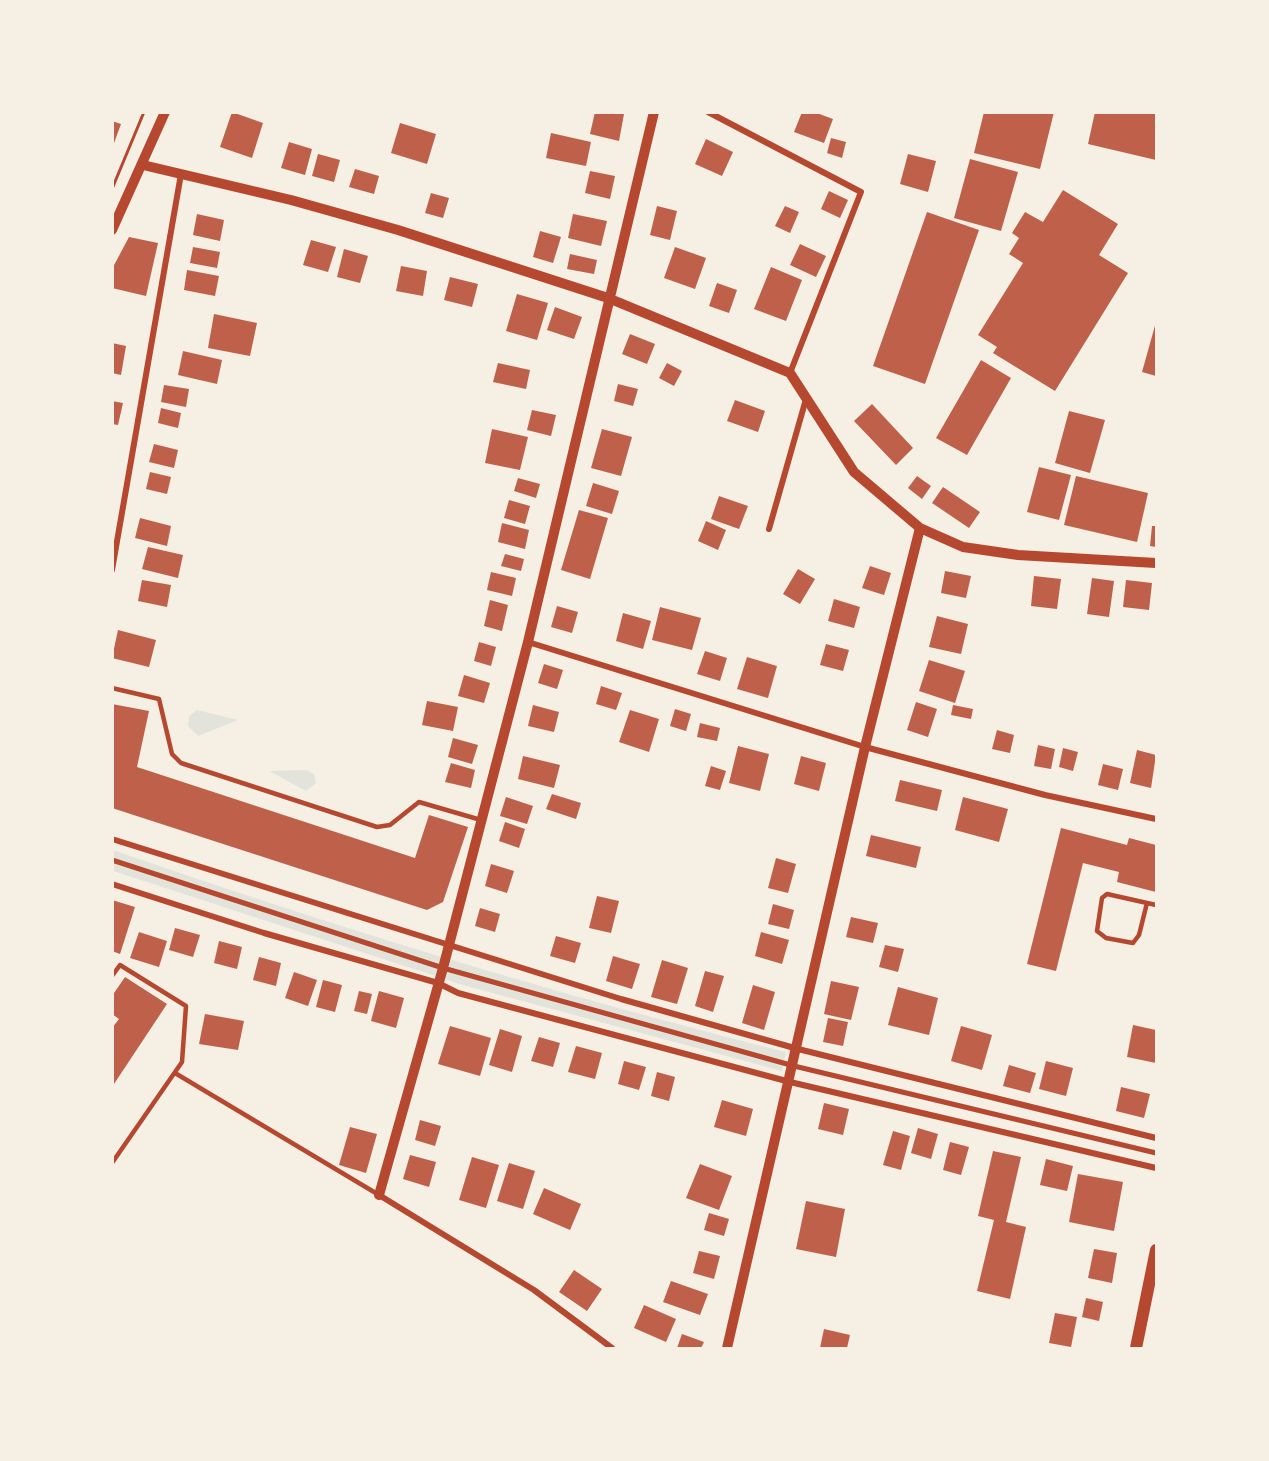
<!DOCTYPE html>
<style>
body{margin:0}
#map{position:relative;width:1269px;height:1461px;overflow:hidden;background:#f6efe4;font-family:Barlow,sans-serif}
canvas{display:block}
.frame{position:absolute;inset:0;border:114px solid #f6efe4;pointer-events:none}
</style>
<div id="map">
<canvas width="1269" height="1461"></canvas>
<div class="frame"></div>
</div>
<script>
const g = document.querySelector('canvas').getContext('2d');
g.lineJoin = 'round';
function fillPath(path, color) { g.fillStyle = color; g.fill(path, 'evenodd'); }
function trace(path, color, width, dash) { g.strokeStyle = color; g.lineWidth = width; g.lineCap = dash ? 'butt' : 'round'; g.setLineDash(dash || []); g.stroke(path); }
fillPath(new Path2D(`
 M197,710L238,720L198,736L188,726L189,716Z
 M306,770L314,774L316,783L306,791L269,771Z
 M113,850C334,927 558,995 786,1052L782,1071L463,985L113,871Z`), '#e2e4dc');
fillPath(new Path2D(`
 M232,112L263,123L252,158L220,147Z
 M595,112L624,114L619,141L590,134Z
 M802,112H814L833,119L824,143L794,132Z
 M984,112H1054L1040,169L974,153Z
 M1095,112H1156V160L1088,144Z
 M112,121L121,124L113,146H112Z
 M400,123L436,134L427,164L391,153Z
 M551,133L591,142L586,166L546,158Z
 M831,138L846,142L842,158L827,153Z
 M706,139L733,152L722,176L695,164Z
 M289,142L312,149L305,175L281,168Z
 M318,154L340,160L334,182L312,176Z
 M908,154L936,161L928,192L900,184Z
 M970,159L1018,172L1001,231L954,218Z
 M355,169L379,176L374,194L349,187Z
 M590,171L615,176L610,199L585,193Z
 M1063,190L1118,224L1099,255L1128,273L1055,391L993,353L997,347L978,335L1023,263L1009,254L1019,238L1012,233L1025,212L1043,222Z
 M829,191L848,200L840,218L821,209Z
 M431,193L449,198L443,218L425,213Z
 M657,206L677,211L670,240L650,235Z
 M785,206L799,212L790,233L775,226Z
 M927,212L979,230L925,384L873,366Z
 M197,214L224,220L220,241L193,235Z
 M573,214L607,221L601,246L568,238Z
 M540,231L561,237L553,263L533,257Z
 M129,237L158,243L146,296L112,288V269Z
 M311,240L336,247L328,272L303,265Z
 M800,244L826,256L816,277L790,265Z
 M193,247L220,252L217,268L190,263Z
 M675,247L706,258L695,289L664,278Z
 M344,249L368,256L360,283L337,277Z
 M570,254L597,260L594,274L567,269Z
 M401,266L427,271L423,296L396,291Z
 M771,267L802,280L786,321L754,309Z
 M187,270L219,276L215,296L184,290Z
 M450,277L478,284L472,307L444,300Z
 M717,283L737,290L729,313L709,306Z
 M517,294L548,303L537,340L506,331Z
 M555,307L582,317L574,339L547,330Z
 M214,314L257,323L250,356L208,348Z
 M1156,322V376L1142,372Z
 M630,334L655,344L647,364L622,354Z
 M112,343L126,346L121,375L112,373Z
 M183,351L222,360L217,384L178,375Z
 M981,360L1011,378L967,455L936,438Z
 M498,363L530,370L526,389L493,382Z
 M667,363L682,371L674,386L659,378Z
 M618,384L638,389L633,406L614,401Z
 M164,385L189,389L186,407L161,402Z
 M735,400L765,411L758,432L727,421Z
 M112,401L123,403L118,425L112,424Z
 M872,404L913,448L896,465L854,421Z
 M161,408L181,413L178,428L158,423Z
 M532,410L556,415L551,436L527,430Z
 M1069,411L1105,420L1090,473L1055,463Z
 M492,429L528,437L520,470L485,463Z
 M602,429L632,437L621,476L591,468Z
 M154,444L178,450L174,468L149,462Z
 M1039,467L1071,475L1059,520L1027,512Z
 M150,472L171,477L167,494L146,489Z
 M917,476L931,486L922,499L908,488Z
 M1076,476L1148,493L1137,542L1064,525Z
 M518,478L540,484L536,498L514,491Z
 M593,483L619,491L612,514L586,506Z
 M943,487L980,512L969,528L932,503Z
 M719,496L748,506L739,529L711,519Z
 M509,500L530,506L525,524L504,518Z
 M579,510L608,518L590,579L561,570Z
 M140,518L171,526L167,546L135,538Z
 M706,521L726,530L718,550L698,541Z
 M502,523L529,530L525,549L498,542Z
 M1152,526H1156V547L1150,546Z
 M148,547L183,555L178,578L142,569Z
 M505,554L524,559L521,571L501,566Z
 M870,566L891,573L884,595L862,588Z
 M798,569L815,579L800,604L783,594Z
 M945,571L971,576L966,598L941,593Z
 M491,572L516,578L512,596L487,590Z
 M1034,576L1061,579L1057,609L1031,606Z
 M1092,578L1114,581L1109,617L1087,614Z
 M142,580L171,585L167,607L138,601Z
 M1126,580L1152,583L1149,610L1123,607Z
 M834,599L860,607L854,628L828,621Z
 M490,600L508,605L502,631L484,626Z
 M557,606L578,612L572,633L551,627Z
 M660,607L701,618L692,650L652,640Z
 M623,613L651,621L643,649L616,641Z
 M937,616L968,624L961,654L929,647Z
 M118,630L156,640L149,667L112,658Z
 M479,642L496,647L491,666L474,661Z
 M826,644L849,650L843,671L820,665Z
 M705,651L727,658L720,681L697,674Z
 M747,657L777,666L768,698L737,689Z
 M929,660L965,671L955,703L919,691Z
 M544,664L563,670L557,689L538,683Z
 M464,675L490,683L484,703L458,696Z
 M601,686L622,693L616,710L596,704Z
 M427,701L458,707L453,731L422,725Z
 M916,702L937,709L928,737L907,730Z
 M112,704L149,711L137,767L415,858L429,815L468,827L443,902L427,910L112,808Z
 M533,705L559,712L554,732L528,726Z
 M953,705L973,709L971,719L951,715Z
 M675,709L691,714L686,731L670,726Z
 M630,710L659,719L649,752L619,742Z
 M700,723L720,728L717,741L697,737Z
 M997,730L1014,735L1010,753L992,749Z
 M453,738L478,745L472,764L448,757Z
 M1038,745L1055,749L1051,769L1034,766Z
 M738,746L769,754L760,791L729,783Z
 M1063,748L1078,752L1073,771L1059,767Z
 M1137,750L1156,755L1151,788L1130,783Z
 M523,756L560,765L554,788L518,779Z
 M801,756L826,763L819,791L794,784Z
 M451,763L475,770L471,788L445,782Z
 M1103,764L1123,769L1118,790L1098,785Z
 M711,766L726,771L720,790L705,786Z
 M900,780L942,790L937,811L895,801Z
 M552,794L581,803L576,819L546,809Z
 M506,797L533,806L527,824L500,816Z
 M963,797L1008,809L999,842L955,830Z
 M505,822L525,829L519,848L499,841Z
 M1061,828L1127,845L1129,838L1156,845V892L1117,882L1119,872L1083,863L1056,971L1027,964Z
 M871,835L921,847L916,868L866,856Z
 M776,858L796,864L788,893L768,888Z
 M491,864L514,871L507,893L485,886Z
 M597,896L619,901L611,933L589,928Z
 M112,900L135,907L120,954L112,951Z
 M773,904L794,910L789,929L768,924Z
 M480,908L500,914L495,932L475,926Z
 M851,917L878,923L873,943L846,937Z
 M175,928L200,935L193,957L169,950Z
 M139,932L167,941L159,967L130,958Z
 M761,932L789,940L782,964L755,956Z
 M556,936L581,943L575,963L550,956Z
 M219,941L242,947L237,969L214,963Z
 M885,945L904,949L898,972L879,967Z
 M613,956L640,964L632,989L606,981Z
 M259,957L281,963L276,986L253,980Z
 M662,960L688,968L677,1004L651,997Z
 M705,971L724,976L713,1012L695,1006Z
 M294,972L317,980L308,1006L285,998Z
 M125,977L167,1004L112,1087V1028L119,1019L112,1014V996Z
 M323,980L342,985L335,1012L316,1007Z
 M831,981L859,987L851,1020L824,1014Z
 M753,985L775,992L764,1030L742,1023Z
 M898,987L938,998L929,1035L888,1025Z
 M359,991L372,994L367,1014L354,1011Z
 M379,991L404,998L396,1028L371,1021Z
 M205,1014L244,1021L238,1050L199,1044Z
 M828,1018L848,1022L843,1046L823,1042Z
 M1133,1025L1156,1030V1063L1127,1057Z
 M450,1026L491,1038L480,1076L438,1064Z
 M961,1026L992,1035L982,1070L951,1061Z
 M500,1029L522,1036L512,1072L489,1065Z
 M539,1037L560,1043L553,1067L531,1061Z
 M576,1046L602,1053L595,1079L568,1072Z
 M624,1061L646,1067L639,1090L618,1084Z
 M1046,1061L1073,1068L1066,1096L1039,1089Z
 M1009,1065L1036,1073L1030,1093L1003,1086Z
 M657,1072L675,1077L669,1101L651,1096Z
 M1121,1087L1150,1094L1144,1118L1116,1111Z
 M722,1100L753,1109L746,1136L714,1127Z
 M824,1103L849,1109L843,1135L818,1129Z
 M420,1120L441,1126L435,1146L415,1140Z
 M350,1127L377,1134L366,1173L339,1165Z
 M918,1128L938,1134L931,1159L911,1153Z
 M893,1131L910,1136L901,1170L883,1165Z
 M950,1142L969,1147L961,1175L943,1170Z
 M993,1151L1021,1157L1006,1222L1026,1227L1010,1299L977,1291L994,1220L978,1216Z
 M410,1155L436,1162L429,1187L403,1179Z
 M472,1157L499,1165L486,1208L459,1200Z
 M1046,1159L1073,1166L1067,1191L1040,1185Z
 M509,1163L535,1171L523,1209L497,1201Z
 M700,1164L732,1176L719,1210L686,1198Z
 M1078,1174L1123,1182L1114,1231L1069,1222Z
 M544,1188L581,1204L570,1230L533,1214Z
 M806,1201L845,1209L836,1257L796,1249Z
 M709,1213L729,1219L724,1236L704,1230Z
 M1094,1249L1117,1253L1112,1283L1088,1278Z
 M699,1251L720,1256L714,1279L693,1273Z
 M574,1270L602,1289L587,1311L559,1292Z
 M671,1281L708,1294L700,1315L663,1302Z
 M1086,1298L1103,1302L1099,1321L1082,1317Z
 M644,1305L676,1319L666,1342L634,1328Z
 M1055,1313L1077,1317L1071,1347L1049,1343Z
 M824,1329L850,1335L847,1348H820Z
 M682,1334L704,1342L701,1348H677Z`), '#bf614a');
trace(new Path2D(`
 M112,189L144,112`), '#b5482f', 3);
trace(new Path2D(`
 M112,688L159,699L172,754L181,763L377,827L390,825L419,802L481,820
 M1147,903L1139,935L1133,943L1106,938L1097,931L1102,898L1107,894L1156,905
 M112,976L120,965L186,1006L182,1062L112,1163
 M175,1073L379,1195`), '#b5482f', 4.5);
trace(new Path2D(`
 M112,860L443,968L794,1066L1156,1153`), '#b5482f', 5);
trace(new Path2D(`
 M708,112L861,192L790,373
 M769,529L806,399
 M112,570L181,174
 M528,642L865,747L1045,795L1156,819
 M112,839L621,999L798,1049L1156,1138
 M112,884L264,933L438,983L458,993L790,1082L1156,1168
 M379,1195L534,1290L612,1348`), '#b5482f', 6);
trace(new Path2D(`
 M143,165L291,200L398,230L608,298L790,373L854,472L920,528L963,547L1018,555L1156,563
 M112,230L165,112
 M379,1195L443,968L528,642L654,112
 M727,1348L865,747L920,528`), '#b5482f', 10);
trace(new Path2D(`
 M1136,1348L1156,1250`), '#b5482f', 12);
</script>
